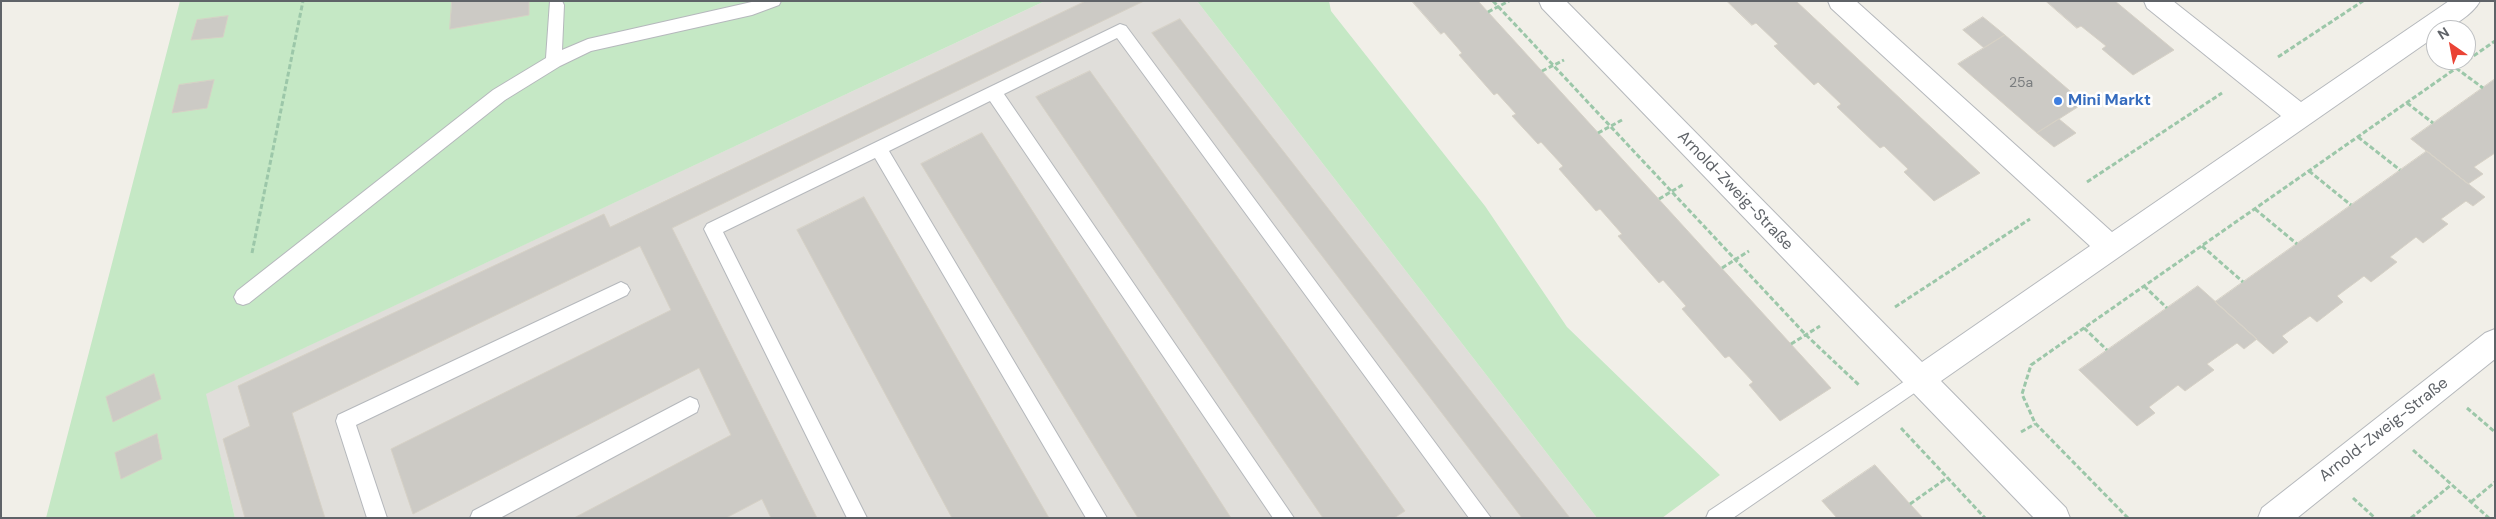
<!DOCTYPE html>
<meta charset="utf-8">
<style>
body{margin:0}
#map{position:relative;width:2496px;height:519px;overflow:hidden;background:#f1efe8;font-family:"DM Sans",sans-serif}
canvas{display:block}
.frame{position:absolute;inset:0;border:2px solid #5f6368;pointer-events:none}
.north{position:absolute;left:2426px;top:20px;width:50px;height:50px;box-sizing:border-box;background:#fff;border:1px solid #bfc1c3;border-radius:50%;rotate:327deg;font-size:14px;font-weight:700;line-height:20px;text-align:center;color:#5f6368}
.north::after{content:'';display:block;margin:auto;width:18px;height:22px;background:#ea4335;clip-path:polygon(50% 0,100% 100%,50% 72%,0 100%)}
</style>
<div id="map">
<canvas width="2496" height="519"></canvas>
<div class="frame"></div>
<div class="north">N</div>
</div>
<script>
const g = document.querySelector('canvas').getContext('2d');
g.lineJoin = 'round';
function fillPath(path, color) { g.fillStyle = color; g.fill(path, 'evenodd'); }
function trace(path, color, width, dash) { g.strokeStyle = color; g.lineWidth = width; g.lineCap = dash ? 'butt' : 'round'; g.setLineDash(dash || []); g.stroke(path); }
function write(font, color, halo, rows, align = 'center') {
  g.font = font + ' "DM Sans",sans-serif'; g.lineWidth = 5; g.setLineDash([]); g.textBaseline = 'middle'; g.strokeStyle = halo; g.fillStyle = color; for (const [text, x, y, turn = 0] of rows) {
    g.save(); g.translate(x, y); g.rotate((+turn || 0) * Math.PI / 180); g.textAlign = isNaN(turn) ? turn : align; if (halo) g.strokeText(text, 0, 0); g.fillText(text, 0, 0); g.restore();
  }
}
fillPath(new Path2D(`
 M1045,1H1197L1597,518H235L205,394Z`), '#e0deda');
fillPath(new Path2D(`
 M180,1H1045L206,394L235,518H46Z
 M1197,1H1329L1331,11L1485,206L1567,327L1720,475L1662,518H1597Z`), '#c5e8c5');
const building = new Path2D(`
 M452,1H529V15L450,29Z
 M1086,1H1144L672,228L817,518H771L762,499L726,518H574L731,435L699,368L413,514L391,449L671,310L640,246L292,413L325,518H245L223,439L250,426L238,386L604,214L610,227Z
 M1412,1H1478L1831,388L1780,421L1749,385L1753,382L1729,356L1725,358L1682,309L1686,306L1663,280L1659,283L1618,236L1622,234L1600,209L1596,211L1559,169L1563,166L1541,142L1538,144L1512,116L1516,114L1497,93L1494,95L1459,55L1462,53L1444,32L1441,34Z
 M1727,1H1796L1980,173L1934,201L1904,172L1908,169L1884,146L1880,148L1837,107L1841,104L1818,82L1814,85L1774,46L1778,44L1756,23L1752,25Z
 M2046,1H2115L2174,50L2133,75L2102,49L2106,46L2081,26L2077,28Z
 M228,16L223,37L191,40L197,20Z
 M1983,17L2005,35L1984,48L1963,30Z
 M1180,19L1570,518H1522L1152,33Z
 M2005,35L2084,103L2037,133L1958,64Z
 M1090,71L1405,511L1394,518H1323L1036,97Z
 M2495,79V153L2474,167L2483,174L2468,184L2411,139Z
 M214,80L207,108L172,113L179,85Z
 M2059,119L2076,133L2054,147L2037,133Z
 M982,133L1231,518H1138L921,164Z
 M2427,151L2485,197L2473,206L2466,201L2441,219L2448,224L2423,243L2416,237L2390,257L2397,262L2371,282L2364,276L2337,296L2343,302L2317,322L2310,316L2282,336L2288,342L2273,354L2215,302Z
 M864,197L1049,518H952L797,230Z
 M2198,286L2257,339L2244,349L2237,343L2207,364L2214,370L2185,391L2178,385L2149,407L2155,413L2137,426L2079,370Z
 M154,374L161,399L113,422L106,397Z
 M157,434L162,459L121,479L115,453Z
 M1875,465L1910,504L1923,518H1837L1822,501Z`);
fillPath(building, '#cccac5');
trace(building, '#d6d1c6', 1);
const service = new Path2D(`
 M550,1H562L564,5L562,50L588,39L756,1H781L779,5L752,15L591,51L560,66L505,100L249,303L243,305L237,303L234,297L237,291L493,90L546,58Z
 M1120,24L1126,26L1491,518H1469L1117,38L1004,94L1294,518H1273L990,101L889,151L1107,518H1086L875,158L723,232L867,518H847L704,229L707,224Z
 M621,282L627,285L630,290L627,295L356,425L387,518H367L336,421L338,415Z
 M1920,371L1926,373L1929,379L1926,385L1733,518H1706L1709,511Z
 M690,397L697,400L699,406L697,412L500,518H470L473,511Z`);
const minor = new Path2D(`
 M1539,1H1566L1922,362L2090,246L1831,8L1828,1H1856L2112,232L2281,116L2147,8L2144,1H2173L2301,102L2449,1H2480C2473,14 2450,30 2436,30V36L1941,381L2066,508L2070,518H2034L1542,8Z
 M2495,329V359L2297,518H2258L2262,508L2485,333Z`);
trace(service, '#b5b8bc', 2);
trace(minor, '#b5b8bc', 2);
trace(new Path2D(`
 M1493,1L1806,335L1860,386
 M1488,12L1509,1
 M2278,57L2363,1
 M2456,68L2483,88
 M1542,71L1564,60
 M2407,103L2433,123
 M1598,133L1622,120
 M2358,137L2400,170
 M2309,171L2351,205
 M2087,182L2222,93
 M1659,199L1684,184
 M2255,209L2297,244
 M2202,246L2243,282
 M252,253L303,1
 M1722,268L1749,251
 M2144,286L2167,308
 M1895,307L2030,219
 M2084,328L2107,350
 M1791,344L1820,326
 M2467,408L2495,432
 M1901,428L1985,518
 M2021,432L2035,424
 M2413,450L2489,518
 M2353,498L2375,518
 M2471,502L2495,482
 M1910,504L1947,478
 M2128,518L2035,423L2022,394L2031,365L2495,41
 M2411,518L2451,485`), '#9cc7a9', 3, [5, 2.5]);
fillPath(service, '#fff');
fillPath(minor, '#fff');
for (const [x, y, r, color] of [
 [2058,101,5,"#3f7fe0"]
]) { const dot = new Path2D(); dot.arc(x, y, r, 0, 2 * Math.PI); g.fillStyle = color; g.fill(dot); trace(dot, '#fff', 2); }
write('14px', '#7a7d7f', null, [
 ["25a",2021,83]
]);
write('bold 16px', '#366cbe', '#fff', [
 ["Mini Markt",2068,101]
], 'left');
write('16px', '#5f6368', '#fff', [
 ["Arnold-Zweig-Straße",1735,191,46],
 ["Arnold-Zweig-Straße",2384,430,-38]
]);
</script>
